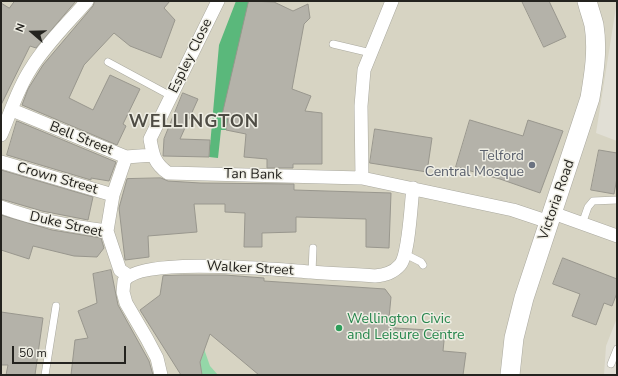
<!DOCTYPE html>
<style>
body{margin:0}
#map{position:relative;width:618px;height:376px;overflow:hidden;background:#e1dfd5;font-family:"Nunito Sans",sans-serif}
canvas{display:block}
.frame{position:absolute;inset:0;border:2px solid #24231f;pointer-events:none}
.north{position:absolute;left:12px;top:12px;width:40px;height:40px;-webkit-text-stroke:3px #eeede3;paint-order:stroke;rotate:290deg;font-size:11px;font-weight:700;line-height:16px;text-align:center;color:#24231f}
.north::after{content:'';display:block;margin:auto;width:14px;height:18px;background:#24231f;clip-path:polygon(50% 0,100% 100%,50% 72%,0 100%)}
.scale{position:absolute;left:12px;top:346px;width:114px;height:18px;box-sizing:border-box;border:2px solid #24231f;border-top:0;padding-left:5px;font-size:12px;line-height:14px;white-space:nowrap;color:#24231f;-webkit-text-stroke:3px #eeede3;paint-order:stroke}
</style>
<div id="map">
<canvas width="618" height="376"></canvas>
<div class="frame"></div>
<div class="north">N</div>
<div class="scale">50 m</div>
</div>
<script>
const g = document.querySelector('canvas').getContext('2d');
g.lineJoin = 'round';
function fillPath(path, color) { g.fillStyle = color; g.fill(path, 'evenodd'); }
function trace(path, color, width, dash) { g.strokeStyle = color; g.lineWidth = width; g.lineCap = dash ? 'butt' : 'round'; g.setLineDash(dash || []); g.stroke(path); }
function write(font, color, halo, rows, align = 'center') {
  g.font = font + ' "Nunito Sans",sans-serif'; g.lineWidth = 3; g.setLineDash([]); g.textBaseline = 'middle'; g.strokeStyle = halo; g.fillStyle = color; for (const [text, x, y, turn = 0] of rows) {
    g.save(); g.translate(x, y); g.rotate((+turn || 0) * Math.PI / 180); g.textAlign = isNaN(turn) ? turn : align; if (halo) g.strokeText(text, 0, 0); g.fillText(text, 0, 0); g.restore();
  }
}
fillPath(new Path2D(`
 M1,1H617L596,133L617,141V318L606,346L604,375H1Z`), '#d7d4c3');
fillPath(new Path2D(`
 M203,346L210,366L218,375H202L200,362L204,352Z`), '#94d7a8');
fillPath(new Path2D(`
 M236,1H249L222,117L228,119L226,130H221L218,158L209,157L219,45Z`), '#5ab87b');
const building = new Path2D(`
 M15,1H76L36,48L30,46L1,105V3L9,8Z
 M95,1H170L164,8L175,20L161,58L130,46L114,33L84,65L69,98L93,110L110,75L140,89L123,124L126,126L117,145L22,105L28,89L43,65L93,6Z
 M249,1L274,2L293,11L308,4L310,18L304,24L292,89L311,96L305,111L322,113V164H293V168H267V159L244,157L246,134L226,130L228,119L222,117Z
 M522,1H549L566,37L544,47Z
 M183,93L198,99L180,139L210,140L209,157L163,156L164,139Z
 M470,120L523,136L528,120L563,131L540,193L500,179L456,167Z
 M17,121L116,162L109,181L91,178V180L7,155Z
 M375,129L432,138L427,172L370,163Z
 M599,150L617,153V178L614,194L591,190Z
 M1,170L93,197L88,220L42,211L1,199Z
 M161,178L168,181L200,183L294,184V190L391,193L389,248L366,247V219L296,217V232L262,233V247H244L245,213L225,212V204H194L197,232L148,236L149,257L125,260L119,208L127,179Z
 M1,215L52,230L101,238L104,248L97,257L74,256L33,246L29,259L1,250Z
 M563,258L617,279V293L612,306L604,303L596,325L572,316L580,294L553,284Z
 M111,270L118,305L149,361L153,375H71L75,340L88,338L78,311L97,303L93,274Z
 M183,275H225L264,278V281L385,289L391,297L389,318L394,320L395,328L445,331L443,351L466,353L463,375H259L210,334L200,362L202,375H181L140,310L160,295L163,276Z
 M1,312L43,318L35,375H6L8,365H1Z`);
fillPath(building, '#b4b2a9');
trace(building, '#99978e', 1);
const lane = new Path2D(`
 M333,44L371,53
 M108,62L171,96
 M582,224L588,207L593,201L617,200
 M405,254L421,262L423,265
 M312,272L313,248
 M611,364L617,349
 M45,375L56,306`);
const street = new Path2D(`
 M218,1L150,139C153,155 154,163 168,173L362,178L513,210L549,222
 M12,110L126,157L153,155
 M1,135C10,114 17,90 30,70C45,45 68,23 87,1
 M1,162L113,195
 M362,178L361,106L364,70L392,1
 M1,207C36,220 71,226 107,231L120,270L129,276
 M553,213L617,236
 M107,231L113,195L126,157
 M161,375L157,358L147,339L126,303L123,292L124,281C141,256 280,270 311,272C332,274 354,274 375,276C385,275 393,273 400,265C409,255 411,203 413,188`);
const secondary = new Path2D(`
 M510,375L514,338L524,298L590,98C594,74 598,50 594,25C592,17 589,9 587,1`);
trace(lane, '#aaa99f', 8);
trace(street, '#aaa99f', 14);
trace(secondary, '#aaa99f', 20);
trace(lane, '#fff', 7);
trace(street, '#fff', 13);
trace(secondary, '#fff', 19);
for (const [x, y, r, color] of [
 [532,165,4,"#6b7280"],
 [339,328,4,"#2e9e5b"]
]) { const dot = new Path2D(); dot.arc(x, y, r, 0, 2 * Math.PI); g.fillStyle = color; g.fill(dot); trace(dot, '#eeede3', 1.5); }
write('14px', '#24231f', '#eeede3', [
 ["Espley Close",191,56,-64],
 ["Bell Street",81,139,22],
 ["Tan Bank",253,175,1],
 ["Crown Street",57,179,16],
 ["Victoria Road",557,200,-71],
 ["Duke Street",66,225,13],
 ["Walker Street",250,269,3]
]);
write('14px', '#5b616d', '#eeede3', [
 ["Telford",524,157],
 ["Central Mosque",524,173]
], 'right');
write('14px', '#27864d', '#eeede3', [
 ["Wellington Civic",347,320],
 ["and Leisure Centre",347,336]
], 'left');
g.letterSpacing = '1px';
write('bold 18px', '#4e4c44', '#eeede3', [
 ["WELLINGTON",194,123]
]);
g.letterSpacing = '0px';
</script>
